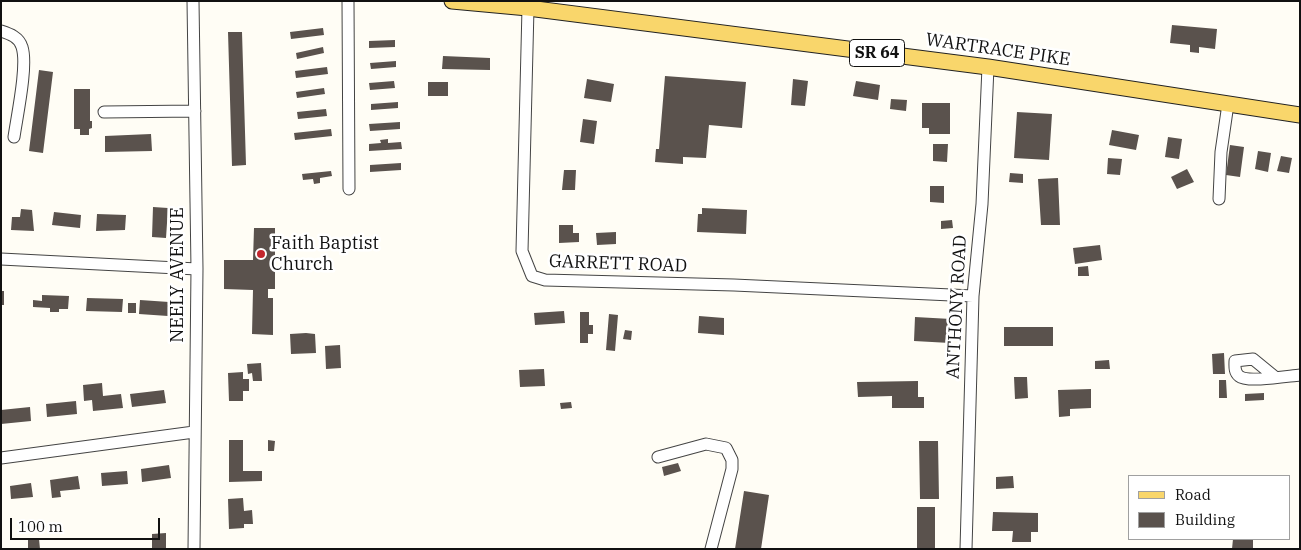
<!DOCTYPE html>
<style>
body{margin:0}
#map{position:relative;width:1301px;height:550px;overflow:hidden;background:#fffdf5;font-family:"IBM Plex Serif",serif}
canvas{display:block}
.frame{position:absolute;inset:0;border:2px solid #111;pointer-events:none}
.legend{position:absolute;left:1128px;top:475px;width:162px;height:65px;box-sizing:border-box;background:#fff;border:1px solid #a0a0a0;margin:0;padding:6px 9px;list-style:none;font-size:15px;color:#111}
.legend li{display:flex;align-items:center;gap:10px;height:25px}
.legend b{width:25px;border:1px solid #a0a0a0}
.scale{position:absolute;left:10px;top:518px;width:150px;height:22px;box-sizing:border-box;border:2px solid #111;border-top:0;padding-left:6px;font-size:15px;line-height:18px;white-space:nowrap;color:#111;-webkit-text-stroke:4px #fff;paint-order:stroke}
</style>
<div id="map">
<canvas width="1301" height="550"></canvas>
<div class="frame"></div>
<ul class="legend">
<li><b style="height:6px;background:#f9d66b"></b>Road</li>
<li><b style="height:14px;background:#5a524d"></b>Building</li>
</ul>
<div class="scale">100 m</div>
</div>
<script>
const g = document.querySelector('canvas').getContext('2d');
g.lineJoin = 'round';
function fillPath(path, color) { g.fillStyle = color; g.fill(path, 'evenodd'); }
function trace(path, color, width, dash) { g.strokeStyle = color; g.lineWidth = width; g.lineCap = dash ? 'butt' : 'round'; g.setLineDash(dash || []); g.stroke(path); }
function write(font, color, halo, rows, align = 'center') {
  g.font = font + ' "IBM Plex Serif",serif'; g.lineWidth = 5; g.setLineDash([]); g.textBaseline = 'middle'; g.strokeStyle = halo; g.fillStyle = color; for (const [text, x, y, turn = 0] of rows) {
    g.save(); g.translate(x, y); g.rotate((+turn || 0) * Math.PI / 180); g.textAlign = isNaN(turn) ? turn : align; if (halo) g.strokeText(text, 0, 0); g.fillText(text, 0, 0); g.restore();
  }
}
fillPath(new Path2D(`
 M1172,25L1217,29L1215,49L1199,47V53L1190,52V45L1170,43Z
 M323,28L324,35L291,39L290,32Z
 M228,32H242L246,165L232,166Z
 M395,40V47L369,48V41Z
 M323,47L324,53L297,59L296,53Z
 M443,56L490,58V70L442,69Z
 M396,61V67L371,69L370,63Z
 M327,67L328,74L296,78L295,71Z
 M39,70L53,72L43,153L29,151Z
 M665,76L746,82L742,128L709,125L706,158L683,157V164L655,162L656,149H659Z
 M587,79L614,84L611,102L584,98Z
 M793,79L808,81L805,106L791,105Z
 M394,81L395,88L370,90L369,83Z
 M856,81L880,85L878,100L853,96Z
 M428,82H448V96H428Z
 M324,88L325,94L297,98L296,92Z
 M74,89H90V121H92V128L89,129V135H80V129H74Z
 M891,99L907,100L906,111L890,109Z
 M398,102V108L371,110V104Z
 M922,103H950V134H929V128H922Z
 M326,109L327,116L298,119L297,112Z
 M1017,112L1052,114L1049,160L1014,158Z
 M583,119L597,121L594,144L580,142Z
 M400,122V129L370,131L369,124Z
 M331,129L332,136L295,140L294,133Z
 M1112,130L1139,135L1136,150L1109,145Z
 M151,134L152,151L105,152V136Z
 M1168,137L1182,139L1179,159L1165,157Z
 M388,139V143L401,142L402,149L369,151V144L381,143L380,140Z
 M933,144H948L947,162L933,161Z
 M1230,145L1244,147L1240,177L1226,175Z
 M1258,151L1271,153L1268,172L1255,169Z
 M1281,156L1292,158L1289,173L1277,171Z
 M1108,158L1122,159L1120,175L1107,174Z
 M401,163V170L370,172V165Z
 M1187,169L1194,182L1177,189L1171,177Z
 M564,170H576L575,190H562Z
 M331,171L332,176L320,178V183L314,184L313,179L303,180L302,174Z
 M1010,173L1023,174V183L1009,182Z
 M1058,178L1060,225H1041L1038,179Z
 M930,186H944V203L930,202Z
 M153,207L168,208L166,238L152,237Z
 M702,208L747,210L746,234L697,232L698,214H702Z
 M21,209L32,210L34,231L11,230L12,217H20Z
 M54,212L81,215L80,228L52,225Z
 M97,214L126,215L125,230L96,231Z
 M952,220L953,228L941,229V221Z
 M559,225H573V233H579V242L559,243Z
 M254,228H275V289H268V298H273V335L252,334L253,290L224,289V260H253Z
 M616,232V244L597,245L596,233Z
 M1100,245L1102,260L1075,264L1073,248Z
 M1088,266L1089,276H1078V267Z
 M1,291H4V305H1Z
 M42,295L69,296L68,309H59V312H50V308L33,307V300L42,301Z
 M87,298L123,299L122,312L86,311Z
 M140,300L169,302L168,316L139,314Z
 M128,303H136V313H128Z
 M564,311L565,323L535,325L534,313Z
 M580,312H589V325H593V334H588V343H580Z
 M609,314L618,315L615,351L606,350Z
 M699,316L724,318V335L698,333Z
 M915,317L951,319L950,343L914,341Z
 M1004,327H1053V346H1004Z
 M625,330L632,331L631,340L623,339Z
 M306,333L315,334L316,353L291,354L290,334Z
 M340,345L341,368L326,369L325,346Z
 M1224,353L1225,374H1213L1212,354Z
 M1109,360L1110,369H1095V361Z
 M261,363L262,381H253L252,373L248,374L247,364Z
 M544,369L545,386L520,387L519,370Z
 M243,372V379H249V391H243V401H229L228,373Z
 M1014,377H1027L1028,398L1015,399Z
 M1219,380H1226L1227,398H1219Z
 M918,381V397H924V408H892V396L858,397L857,382Z
 M102,383L103,396L121,394L123,408L93,411L92,400L84,401L83,385Z
 M1091,389V408L1070,409V416L1059,417L1058,390Z
 M164,390L166,403L132,407L130,394Z
 M1264,393V400L1245,401V394Z
 M76,401L77,414L47,417L46,404Z
 M571,402L572,408L561,409L560,403Z
 M30,407L31,421L1,424V410Z
 M229,440H243V471H262V481L229,482Z
 M268,440L275,441L274,451H268Z
 M919,441H938L939,499H920Z
 M678,463L681,471L664,476L662,467Z
 M169,465L171,478L142,482L141,469Z
 M127,471L128,484L102,486L101,473Z
 M78,476L80,489L60,491L61,497L52,498L50,480Z
 M1013,476L1014,488L996,489V477Z
 M31,483L33,497L11,499L10,486Z
 M744,491L769,495L761,549H735Z
 M243,498L244,511L252,510L253,524H244V528L229,529L228,499Z
 M917,507H935V549H917Z
 M993,512L1038,513V532H1031V542H1012L1013,531H992Z
 M166,533V549H152V534Z
 M28,539H39L40,549H28Z
 M1233,539H1253V549H1232Z`), '#5a524d');
const minor = new Path2D(`
 M193,1L197,269L194,549
 M348,1L349,189
 M528,8L522,251L532,276L545,280L734,285L973,296
 M1,31C10,34 19,37 22,47C28,65 17,116 14,137
 M104,112L195,111
 M1219,199L1221,152L1228,104
 M1,259L197,269
 M1275,377L1253,359L1235,361C1235,366 1234,372 1239,376C1247,383 1288,376 1300,375
 M658,457L706,444L726,448L732,460V469L711,549
 M1,458L194,432
 M966,549L973,296L982,204L988,67`);
const major = new Path2D(`
 M452,1L528,8L988,67L1300,115`);
trace(minor, '#444', 13);
trace(major, '#222', 17);
trace(minor, '#fff', 11);
trace(major, '#f9d66b', 15);
for (const [x, y, r, color] of [
 [261,254,5,"#c4262e"]
]) { const dot = new Path2D(); dot.arc(x, y, r, 0, 2 * Math.PI); g.fillStyle = color; g.fill(dot); trace(dot, '#fff', 2); }
for (const [x, y, w] of [
 [877,53,55]
]) { const box = new Path2D(); box.roundRect(x - w / 2, y - 13.5, w, 27, 4); g.fillStyle = '#fff'; g.fill(box); trace(box, '#111', 1); }
write('bold 16px', '#111', null, [
 ["SR 64",877,53]
]);
write('18px', '#111', '#fff', [
 ["WARTRACE PIKE",998,50,8],
 ["GARRETT ROAD",618,264,2],
 ["NEELY AVENUE",178,275,-90],
 ["ANTHONY ROAD",957,307,-87]
]);
write('18px', '#111', '#fff', [
 ["Faith Baptist",271,244],
 ["Church",271,265]
], 'left');
</script>
